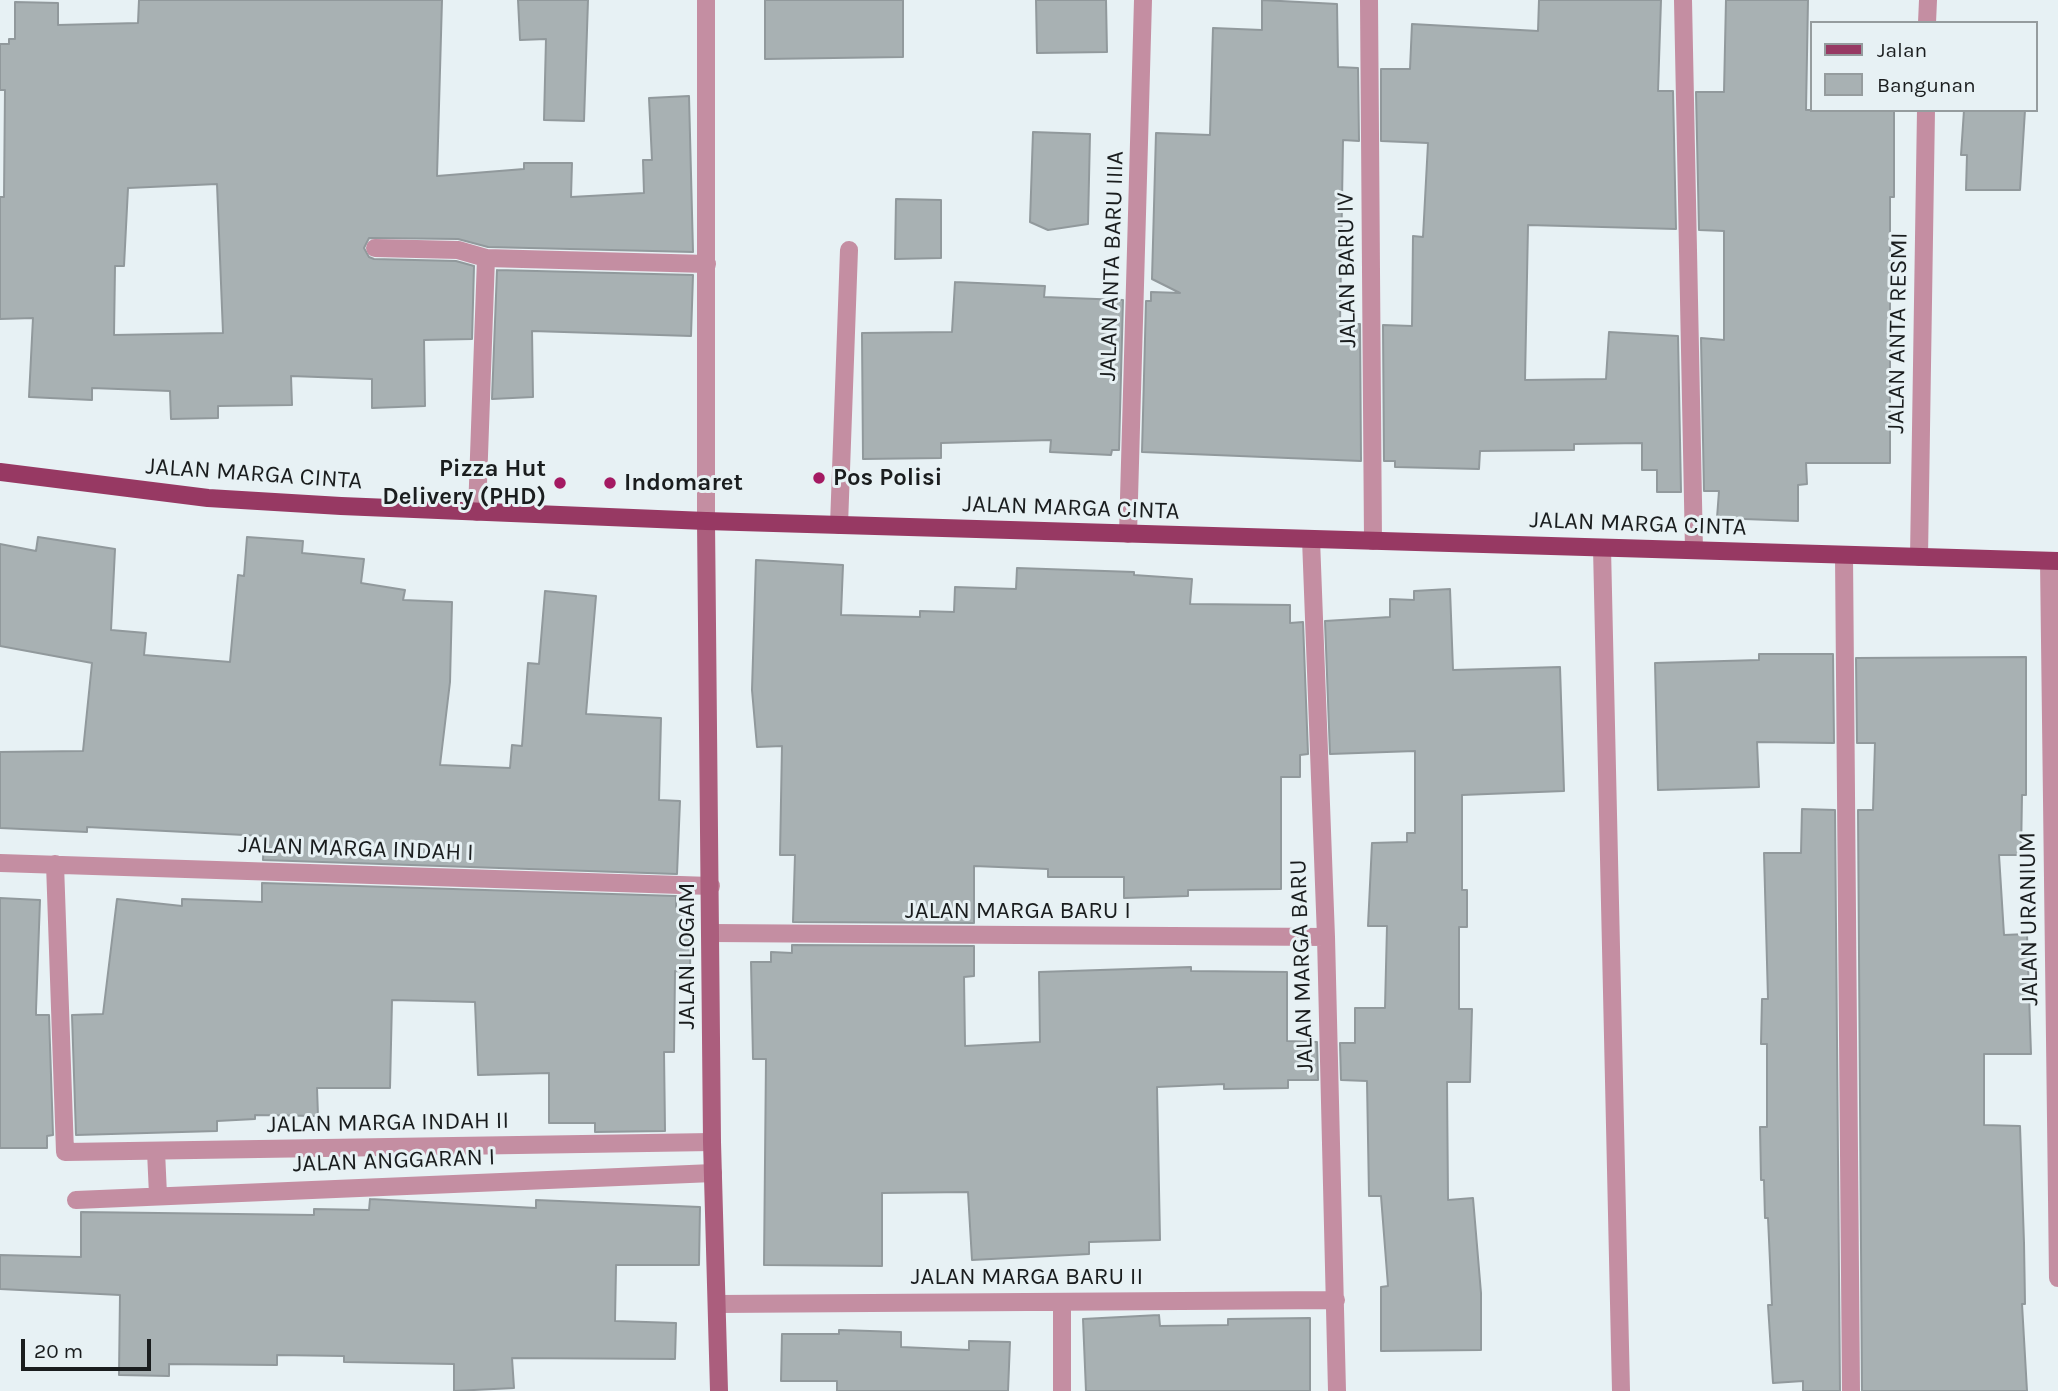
<!DOCTYPE html>
<html>
<head>
<meta charset="utf-8">
<style>
  body { margin:0 }
  #map { position:relative; width:2058px; height:1391px; overflow:hidden; background:#e7f1f4; font-family:Karla,sans-serif }
  canvas { display:block }
  .legend { position:absolute; left:1810px; top:21px; width:228px; height:91px; box-sizing:border-box; background:#e7f1f4; border:2px solid #959c9e; margin:0; padding:9px 12px; list-style:none; font-size:21px; color:#1a1d1e }
  .legend li { display:flex; align-items:center; gap:14px; height:35px }
  .legend b { width:35px; border:2px solid #959c9e }
  .scale { position:absolute; left:21px; top:1339px; width:130px; height:32px; box-sizing:border-box; border:4px solid #1a1d1e; border-top:0; padding-left:9px; font-size:21px; line-height:24px; white-space:nowrap; color:#1a1d1e; -webkit-text-stroke:5px #e7f1f4; paint-order:stroke }
</style>
</head>
<body>
<div id="map">
<canvas width="2058" height="1391"></canvas>
<ul class="legend">
<li><b style="height:9px;background:#973963"></b>Jalan</li>
<li><b style="height:19px;background:#a8b1b3"></b>Bangunan</li>
</ul>
<div class="scale">20 m</div>
</div>
<script>
const ctx = document.querySelector('canvas').getContext('2d');
ctx.lineJoin = 'round';
function paint(path, color) { ctx.fillStyle = color; ctx.fill(path, 'evenodd'); }
const poly = rows => new Path2D(rows.map(r => 'M' + r).join(''));
function stroke(path, color, width, dash) { ctx.strokeStyle = color; ctx.lineWidth = width; ctx.lineCap = dash ? 'butt' : 'round'; ctx.setLineDash(dash || []); ctx.stroke(path); }
function label(font, color, halo, rows, align = 'center') {
  ctx.font = font + ' Karla,sans-serif'; ctx.lineWidth = 6; ctx.setLineDash([]); ctx.textBaseline = 'middle'; ctx.strokeStyle = halo; ctx.fillStyle = color; for (const [text, x, y, turn = 0] of rows) {
    ctx.save(); ctx.translate(x, y); ctx.rotate((+turn || 0) * Math.PI / 180); ctx.textAlign = isNaN(turn) ? turn : align; if (halo) ctx.strokeText(text, 0, 0); ctx.fillText(text, 0, 0); ctx.restore();
  }
}
const building = poly([
  [139,0,442,0,437,176,524,169,524,163,572,163,571,197,644,193,643,160,652,160,649,98,689,96,693,252,488,247,458,239,369,238,364,248,369,257,374,259,456,261,474,266,472,339,424,340,425,406,372,408,372,379,291,376,292,405,218,406,218,418,171,419,170,391,92,388,92,400,29,397,33,318,0,319,0,197,4,197,5,90,0,90,0,44,9,44,9,39,15,39,15,2,58,3,58,25,138,23,139,0],
  [217,184,223,333,114,335,115,266,124,266,128,188,217,184],
  [518,0,588,0,584,121,544,120,546,39,520,40,518,0],
  [765,0,903,0,903,57,765,59,765,0],
  [1036,0,1106,0,1107,52,1037,53,1036,0],
  [1262,0,1337,4,1338,67,1358,68,1359,141,1343,140,1340,324,1360,324,1361,461,1142,452,1146,301,1151,301,1151,292,1180,293,1152,279,1156,133,1210,135,1213,28,1262,30,1262,0],
  [1539,0,1661,0,1658,91,1673,91,1676,229,1528,225,1525,380,1606,379,1609,332,1678,336,1681,492,1657,492,1657,470,1642,470,1642,443,1574,444,1574,450,1480,451,1479,469,1395,467,1395,461,1384,461,1383,325,1412,326,1413,236,1423,237,1428,143,1381,141,1381,69,1410,69,1412,24,1538,31,1539,0],
  [1726,0,1808,0,1806,110,1894,110,1894,197,1890,197,1890,463,1806,463,1807,484,1798,485,1798,521,1717,518,1719,491,1704,491,1701,338,1724,340,1724,231,1699,230,1696,92,1724,92,1726,0],
  [1964,110,2025,110,2020,190,1966,190,1967,155,1961,155,1964,110],
  [1033,132,1090,134,1088,224,1048,230,1030,222,1033,132],
  [896,199,941,200,941,258,895,259,896,199],
  [497,270,693,275,691,336,532,331,533,397,492,399,497,270],
  [955,282,1045,286,1044,297,1123,300,1119,450,1112,450,1111,455,1050,452,1051,440,941,443,941,458,863,459,862,333,952,332,955,282],
  [38,537,115,549,111,630,146,633,144,655,230,662,238,575,244,576,247,537,303,541,302,553,364,559,361,583,405,590,403,600,452,602,450,682,440,765,510,768,512,745,522,746,528,663,539,664,545,591,596,596,586,714,661,718,659,800,680,801,677,874,263,860,264,836,87,827,87,832,0,828,0,752,83,751,92,663,0,646,0,544,36,551,38,537],
  [756,560,843,565,841,615,920,617,920,611,954,612,955,587,1016,589,1017,568,1134,572,1134,575,1192,579,1190,604,1290,605,1290,623,1303,622,1308,754,1300,755,1300,777,1281,777,1281,889,1188,890,1188,896,1124,898,1124,877,1048,877,1048,869,974,866,974,923,793,922,795,855,780,855,782,746,757,747,752,690,756,560],
  [1450,589,1453,670,1560,667,1564,791,1462,795,1462,890,1467,890,1467,927,1459,927,1459,1009,1472,1009,1470,1082,1447,1082,1448,1200,1473,1198,1481,1293,1481,1350,1381,1351,1381,1287,1388,1286,1381,1196,1369,1196,1367,1081,1341,1080,1340,1043,1355,1043,1355,1008,1385,1008,1387,926,1368,926,1372,843,1407,842,1407,833,1415,833,1415,751,1330,754,1325,621,1390,617,1390,599,1414,600,1414,591,1450,589],
  [1759,654,1833,654,1834,743,1757,742,1759,787,1658,790,1655,663,1759,660,1759,654],
  [2026,657,2026,795,2022,795,2021,855,1999,855,2004,935,2027,934,2031,1054,1984,1054,1984,1125,2020,1126,2024,1243,2025,1304,2022,1304,2027,1391,1862,1391,1858,810,1873,810,1875,743,1857,743,1856,658,2026,657],
  [1802,809,1835,810,1840,1391,1803,1391,1803,1381,1773,1383,1768,1305,1772,1305,1768,1218,1765,1218,1764,1180,1761,1180,1760,1127,1767,1127,1767,1044,1761,1044,1762,999,1768,999,1764,853,1801,853,1802,809],
  [262,883,676,896,676,907,691,907,690,972,675,971,674,1052,664,1052,665,1131,595,1132,595,1123,549,1123,549,1073,478,1075,475,1002,392,1000,390,1088,317,1088,318,1116,255,1115,255,1119,217,1121,217,1131,76,1135,72,1015,103,1014,117,899,182,906,182,899,262,902,262,883],
  [0,898,40,900,36,1010,36,1015,49,1015,53,1135,47,1136,47,1148,0,1148,0,898],
  [792,945,974,946,974,976,964,977,965,1046,1040,1042,1039,972,1191,967,1191,971,1287,972,1287,1041,1317,1042,1318,1080,1288,1080,1288,1088,1224,1089,1224,1084,1157,1087,1160,1240,1089,1242,1089,1254,972,1260,968,1192,882,1193,882,1266,764,1265,766,1059,753,1059,751,962,771,962,771,952,792,953,792,945],
  [370,1199,536,1208,536,1200,700,1207,699,1265,616,1265,615,1321,676,1323,675,1359,512,1358,514,1388,454,1391,454,1364,344,1362,344,1356,277,1355,277,1365,169,1364,169,1376,119,1375,120,1295,0,1289,0,1255,81,1257,81,1212,314,1215,314,1209,369,1210,370,1199],
  [1159,1315,1160,1326,1228,1325,1228,1319,1310,1318,1310,1391,1086,1391,1083,1319,1159,1315],
  [839,1330,901,1332,901,1347,969,1350,969,1341,1010,1342,1008,1391,837,1391,837,1381,781,1381,782,1334,839,1334,839,1330]
]);
paint(building, '#a8b1b3');
stroke(building, '#91999c', 2);
stroke(poly([
  [839,525,849,250],
  [1602,548,1621,1391]
]), '#c48ea2', 18);
stroke(poly([
  [706,0,706,521],
  [1369,0,1373,541],
  [1683,0,1694,550],
  [1927,23,1928,0],
  [375,248,458,250,486,258,707,264],
  [477,512,486,258],
  [1128,534,1143,0],
  [1311,539,1326,937,1337,1391],
  [1844,555,1851,1391],
  [1919,557,1926,110],
  [2049,561,2058,1278],
  [0,863,711,886],
  [55,864,65,1152,712,1142],
  [711,933,1326,937],
  [156,1151,158,1195],
  [76,1200,713,1173],
  [1062,1302,1062,1391],
  [717,1304,1336,1300]
]), '#c48ea2', 18);
stroke(poly([
  [706,521,712,1142,719,1391]
]), '#ab5e7d', 18);
stroke(poly([
  [0,472,208,498,341,506,706,521,2058,561]
]), '#973963', 18);
for (const [x, y, r, color] of [
  [819,478,7,"#a41a62"],
  [560,483,7,"#a41a62"],
  [610,483,7,"#a41a62"]
]) { const dot = new Path2D(); dot.arc(x, y, r, 0, 2 * Math.PI); ctx.fillStyle = color; ctx.fill(dot); stroke(dot, '#e7f1f4', 2.5); }
label('24px', '#1a1d1e', '#e7f1f4', [
  ["JALAN ANTA BARU IIIA",1112,266,-88],
  ["JALAN BARU IV",1347,270,-91],
  ["JALAN ANTA RESMI",1898,333,-89],
  ["JALAN MARGA CINTA",254,474,4],
  ["JALAN MARGA CINTA",1071,508,2],
  ["JALAN MARGA CINTA",1638,524,2],
  ["JALAN MARGA INDAH I",356,849,2],
  ["JALAN MARGA BARU I",1018,911],
  ["JALAN URANIUM",2029,919,-91],
  ["JALAN LOGAM",687,956,-90],
  ["JALAN MARGA BARU",1302,966,-92],
  ["JALAN MARGA INDAH II",388,1123,-1],
  ["JALAN ANGGARAN I",394,1161,-2],
  ["JALAN MARGA BARU II",1027,1277]
]);
label('bold 24px', '#1a1d1e', '#e7f1f4', [
  ["Pizza Hut",546,469,"right"],
  ["Delivery (PHD)",546,497,"right"],
  ["Pos Polisi",833,478],
  ["Indomaret",624,483]
], 'left');
</script>
</body>
</html>
